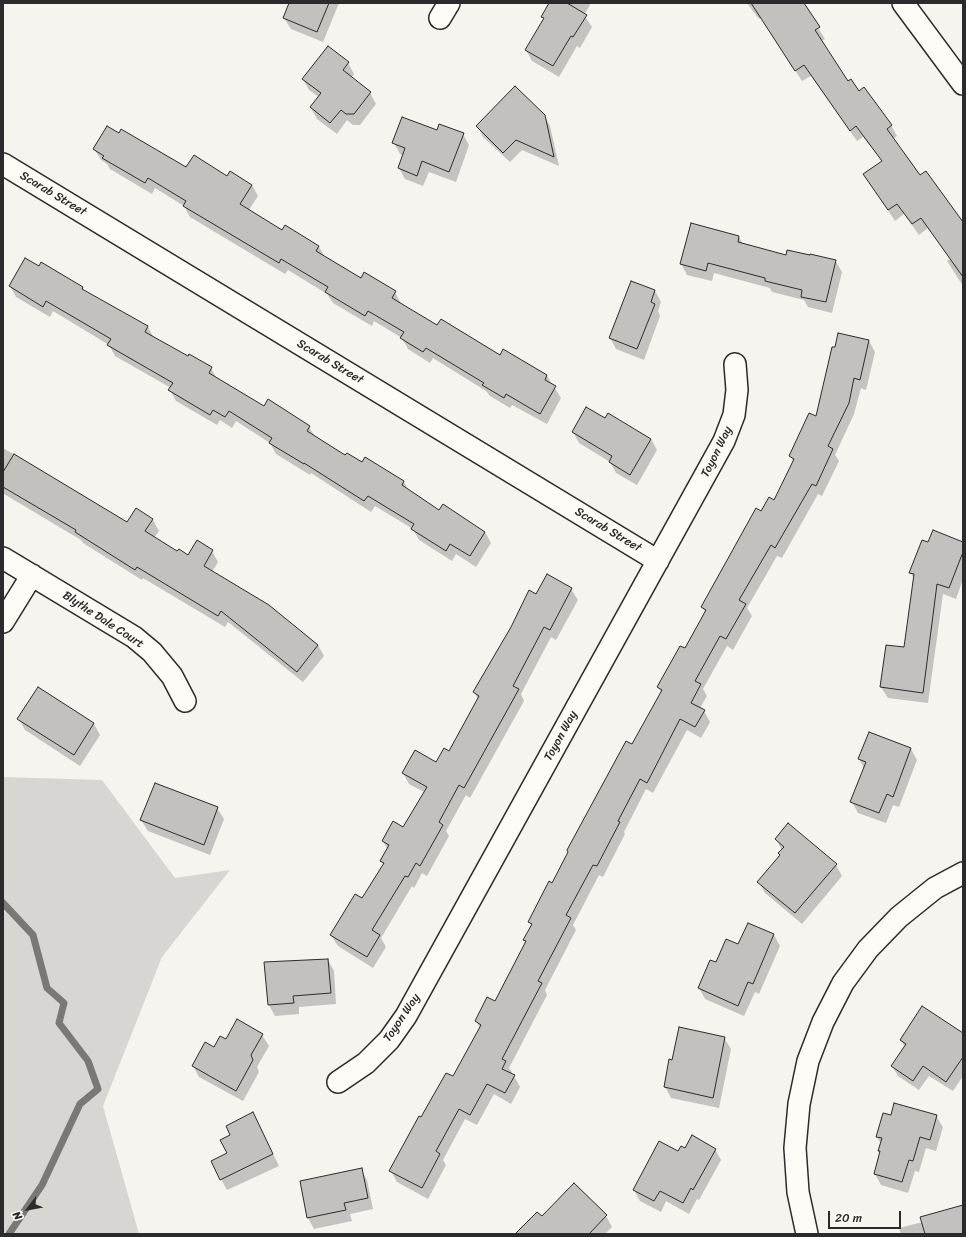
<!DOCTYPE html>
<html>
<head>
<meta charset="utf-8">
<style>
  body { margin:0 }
  #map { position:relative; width:966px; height:1237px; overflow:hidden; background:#f5f4ef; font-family:Sriracha,sans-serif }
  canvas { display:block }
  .frame { position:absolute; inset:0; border:4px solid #2b2b2b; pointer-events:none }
  .north { position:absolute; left:8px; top:1189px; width:40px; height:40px; -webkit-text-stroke:3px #fdfcf7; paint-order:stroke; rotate:238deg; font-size:11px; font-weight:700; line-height:16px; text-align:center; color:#2b2b2b }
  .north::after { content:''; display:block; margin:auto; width:14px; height:18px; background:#2b2b2b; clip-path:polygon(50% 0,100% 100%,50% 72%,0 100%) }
  .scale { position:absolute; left:828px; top:1211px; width:73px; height:18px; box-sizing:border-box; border:2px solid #2b2b2b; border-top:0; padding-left:5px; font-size:12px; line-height:14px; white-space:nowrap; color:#2b2b2b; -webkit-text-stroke:3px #fdfcf7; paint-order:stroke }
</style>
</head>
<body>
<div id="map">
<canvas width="966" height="1237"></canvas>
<div class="frame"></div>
<div class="north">N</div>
<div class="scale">20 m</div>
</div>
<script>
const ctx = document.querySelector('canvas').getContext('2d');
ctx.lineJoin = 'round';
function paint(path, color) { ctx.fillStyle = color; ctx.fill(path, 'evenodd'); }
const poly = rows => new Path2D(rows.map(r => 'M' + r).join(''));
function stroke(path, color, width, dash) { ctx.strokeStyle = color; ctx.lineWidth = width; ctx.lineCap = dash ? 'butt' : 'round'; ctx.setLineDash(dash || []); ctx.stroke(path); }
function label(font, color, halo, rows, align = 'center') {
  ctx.font = font + ' Sriracha,sans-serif'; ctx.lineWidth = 3.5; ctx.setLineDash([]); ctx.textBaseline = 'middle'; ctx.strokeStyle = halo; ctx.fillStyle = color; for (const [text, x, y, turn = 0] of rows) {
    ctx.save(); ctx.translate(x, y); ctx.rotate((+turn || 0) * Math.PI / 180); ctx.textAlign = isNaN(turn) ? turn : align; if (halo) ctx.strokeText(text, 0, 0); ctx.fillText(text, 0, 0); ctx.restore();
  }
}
paint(poly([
  [3,777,102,780,175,878,230,870,162,957,103,1106,139,1234,3,1234]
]), '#d7d6d2');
paint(poly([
  [291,3,339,3,323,42,291,29,284,18],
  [550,3,591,3,584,15,592,27,580,48,577,46,559,77,532,61,526,50,544,20,542,17],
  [747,3,803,4,825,39,821,41,848,82,891,125,897,136,893,139,963,232,963,286,947,261,950,259,928,228,919,235,904,214,895,221,864,174,883,162,863,137,857,141,811,76,802,81,761,18,759,19],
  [348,63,354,74,351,78,370,93,376,104,360,125,353,125,347,120,337,134,317,119,311,108,319,97,309,90,303,79],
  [544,115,550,126,559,166,522,150,510,162,483,137,478,126],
  [437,132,463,134,469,145,456,182,429,172,423,186,405,179,399,168,404,156,400,154,394,143],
  [94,149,228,177,252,185,258,196,249,210,283,231,285,226,319,247,325,257,361,279,395,292,401,304,437,326,500,356,503,351,547,376,561,398,547,424,512,405,510,408,490,396,486,391,433,358,430,363,408,349,402,338,374,321,372,326,333,303,327,294,288,270,285,274,190,217,184,206,155,188,152,194,110,169,107,164,101,160],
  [739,237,743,244,786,256,835,260,842,272,832,313,808,307,804,300,772,292,770,288,714,273,712,281,687,275,681,264],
  [10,286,83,288,85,292,148,327,154,338,189,357,211,368,217,379,264,407,309,427,316,438,346,457,362,463,365,458,404,482,409,491,440,511,485,532,491,543,476,567,456,554,452,561,419,540,413,529,375,506,371,512,311,473,310,475,276,454,270,443,236,421,232,428,220,420,217,425,176,401,170,390,171,388,115,356,109,345,53,311,50,317,16,297],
  [655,291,661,302,658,311,660,316,644,360,616,349,610,338],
  [839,334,869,341,875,352,866,390,861,388,854,414,835,455,839,461,822,496,818,494,782,558,777,556,747,608,752,616,733,650,727,646,703,689,707,696,700,708,704,711,710,722,701,738,687,730,653,793,646,789,624,832,625,834,603,877,599,875,573,925,576,930,545,990,547,995,509,1068,512,1072,511,1074,514,1076,520,1087,511,1104,494,1094,477,1125,465,1119,443,1160,446,1165,428,1199,397,1182,391,1171,422,1119,453,1078,480,1028,476,1021,495,1002,526,943,525,939,532,926,529,922,553,884,633,746,661,692,658,687,685,650,706,613,702,607,762,512,775,502,794,462,790,456,816,417],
  [606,419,651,439,657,450,637,485,616,473,610,462,579,443,573,432],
  [3,448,128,523,136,509,153,520,159,531,154,538,178,553,188,556,212,551,218,562,212,572,318,645,324,656,303,682,228,622,225,627,143,578,142,580,83,543,81,540,4,494],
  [963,543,963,579,956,599,943,594,928,703,888,698,881,687,905,648,914,579,911,573],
  [571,589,578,600,556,640,551,637,521,694,524,701,470,798,466,795,446,831,449,836,427,876,422,873,414,888,412,886,381,938,386,947,373,968,338,946,331,935,363,899,384,866,381,861,388,850,383,841,404,829,424,792,409,784,403,773,437,763,449,753,478,699,474,692,536,596],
  [19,719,94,724,100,735,80,766,25,730],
  [869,733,911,749,917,760,899,807,893,805,886,823,858,813,852,802,864,768,859,759],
  [217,808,224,819,210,855,148,831,141,820],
  [776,839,836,865,842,876,802,924,765,893,759,882,781,856,782,850],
  [748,924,774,935,780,946,759,994,755,992,744,1016,705,999,699,988,739,945],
  [328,960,334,971,336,1004,299,1007,299,1014,275,1016,269,1005],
  [963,1034,963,1076,953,1091,929,1076,919,1090,898,1076,892,1066,905,1047,901,1040],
  [262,1035,269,1046,257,1067,259,1072,243,1101,199,1077,193,1066,214,1048,226,1041],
  [724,1038,731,1049,719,1108,671,1098,665,1087,673,1061],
  [936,1116,943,1127,936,1151,926,1148,919,1172,915,1171,908,1193,881,1185,875,1174,881,1154,879,1151,881,1144,877,1137,891,1117],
  [259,1125,279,1166,227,1190,221,1179,228,1154],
  [685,1149,715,1149,721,1160,699,1200,697,1199,689,1214,666,1201,661,1212,640,1201,634,1190],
  [361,1170,367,1180,373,1209,350,1214,352,1221,314,1229,308,1218,301,1182],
  [963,1206,963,1234,901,1234,899,1228,923,1222],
  [606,1216,612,1227,605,1234,520,1234,542,1217]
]), '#0003');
stroke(poly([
  [3,903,33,935,47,988,64,1003,59,1023,88,1061,98,1089,80,1104,42,1185,9,1234]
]), '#797877', 7);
const building = poly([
  [289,3,329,3,317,32,283,18,289,3],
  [549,3,567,3,587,15,573,37,571,36,553,66,525,50,544,18,541,17,549,3],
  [751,3,804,3,820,27,815,30,848,81,851,79,859,91,864,87,892,125,887,129,920,175,926,171,963,222,963,277,921,218,912,224,897,204,888,210,863,174,882,161,856,126,850,131,804,65,795,71,751,3],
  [328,46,349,62,343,70,371,92,354,114,346,114,341,110,330,123,310,107,321,93,302,79,328,46],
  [515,86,545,115,554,157,516,140,503,153,476,126,515,86],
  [402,117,437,130,439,124,464,133,449,172,422,161,417,176,398,168,405,148,392,143,402,117],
  [107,126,119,133,121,129,186,167,194,155,227,176,230,171,252,185,240,204,282,230,285,225,319,246,316,251,361,278,364,272,396,291,392,298,437,325,441,319,500,355,503,349,547,375,545,380,556,386,540,414,506,394,504,398,482,385,484,383,426,348,423,352,400,338,404,332,368,311,365,316,325,292,328,287,281,259,279,263,183,206,186,201,148,178,145,183,102,158,104,156,93,149,107,126],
  [691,223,739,236,738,242,786,255,787,250,810,255,810,254,836,260,826,302,801,297,802,290,765,281,765,278,708,263,706,271,680,264,691,223],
  [25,258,39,266,41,262,83,287,82,289,148,326,145,332,188,356,189,354,212,367,209,373,264,406,268,399,310,426,307,431,345,455,347,453,362,462,365,457,404,481,402,485,439,510,443,504,485,532,470,556,450,544,446,551,411,529,414,524,368,496,364,501,304,463,304,464,269,443,272,438,229,411,225,417,213,410,210,415,168,390,173,383,107,345,111,339,46,301,43,307,9,286,25,258],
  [631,281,655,290,651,302,655,304,637,349,609,338,631,281],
  [838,333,869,340,860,380,854,378,849,403,828,446,833,449,816,486,812,484,775,548,771,545,739,600,746,604,726,639,720,636,695,681,701,684,691,703,705,710,695,727,680,719,647,783,640,779,618,821,620,822,597,866,593,865,566,915,571,918,538,981,542,983,502,1059,506,1061,502,1069,515,1075,505,1093,487,1084,470,1115,459,1109,436,1151,440,1154,422,1188,389,1171,419,1116,421,1117,446,1073,453,1076,481,1025,475,1021,487,997,495,1001,526,941,523,940,532,924,528,922,549,881,552,883,568,852,567,850,626,741,632,744,662,690,657,687,680,646,685,648,706,610,701,607,756,508,761,511,769,497,774,500,794,459,789,456,809,413,816,416,832,347,835,347,838,333],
  [586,407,605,418,608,413,651,439,630,475,609,462,612,456,572,432,586,407],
  [14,454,127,522,136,508,153,519,145,531,177,551,179,549,188,555,197,540,213,550,204,566,269,605,318,645,297,672,221,611,218,616,137,567,135,570,75,532,76,530,3,487,3,472,14,454],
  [933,530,963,542,963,552,949,588,937,584,923,693,880,687,886,645,904,647,914,574,909,573,922,540,928,542,933,530],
  [547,574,572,588,550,630,544,627,513,686,519,689,464,788,459,785,439,822,443,825,420,866,416,863,408,877,405,876,372,930,380,935,367,957,330,935,355,894,362,898,384,863,380,861,389,845,382,841,393,821,403,827,427,787,402,773,415,750,436,762,444,748,449,751,479,696,473,692,511,627,529,590,536,594,547,574],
  [38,687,94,723,74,755,17,719,38,687],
  [869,732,911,748,893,797,887,794,879,813,850,802,866,762,858,759,869,732],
  [155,783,218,807,204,845,140,820,155,783],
  [788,823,837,864,795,913,757,882,780,855,778,853,784,847,775,839,788,823],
  [748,923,774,934,753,984,748,982,738,1006,698,988,710,960,716,962,726,939,738,944,748,923],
  [328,959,331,993,293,996,294,1003,268,1005,264,962,328,959],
  [922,1006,963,1033,963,1057,946,1082,923,1066,913,1081,891,1066,906,1044,900,1040,922,1006],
  [237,1019,263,1034,251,1055,253,1060,236,1091,192,1066,205,1042,214,1047,220,1036,226,1039,237,1019],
  [679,1027,725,1037,713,1098,664,1087,669,1059,672,1060,679,1027],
  [894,1103,937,1115,930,1140,920,1137,913,1161,909,1160,902,1182,874,1174,880,1151,878,1151,882,1138,876,1137,883,1113,891,1115,894,1103],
  [253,1112,273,1154,220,1180,211,1161,227,1153,220,1140,230,1135,226,1126,253,1112],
  [692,1135,716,1149,693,1190,691,1188,683,1203,660,1191,654,1201,633,1190,659,1141,678,1151,681,1146,685,1148,692,1135],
  [362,1168,368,1198,344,1203,346,1210,307,1218,300,1181,362,1168],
  [574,1183,607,1215,589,1234,515,1234,537,1212,542,1216,574,1183],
  [963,1205,963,1234,925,1234,920,1217,963,1205]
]);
paint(building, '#c2c1be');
stroke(building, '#2b2b2b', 1);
const street = poly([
  [903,3,963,84],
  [440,18,449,3],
  [3,164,658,561],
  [3,558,134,637,152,652,172,676,185,701],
  [3,622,32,575],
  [338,1082,366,1063,389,1040,406,1016,724,441,734,415,737,390,735,364],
  [807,1234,798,1192,795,1148,799,1104,808,1061,823,1022,843,983,868,949,899,917,935,888,963,873]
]);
stroke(street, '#2b2b2b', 24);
stroke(street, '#fdfcf7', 21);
label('12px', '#2b2b2b', '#fdfcf7', [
  ["Scarab Street",53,194,31],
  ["Scarab Street",330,362,31],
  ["Toyon Way",717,452,-64],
  ["Scarab Street",608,530,31],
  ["Blythe Dale Court",103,620,33],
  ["Toyon Way",561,736,-61],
  ["Toyon Way",402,1018,-56]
]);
</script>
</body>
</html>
